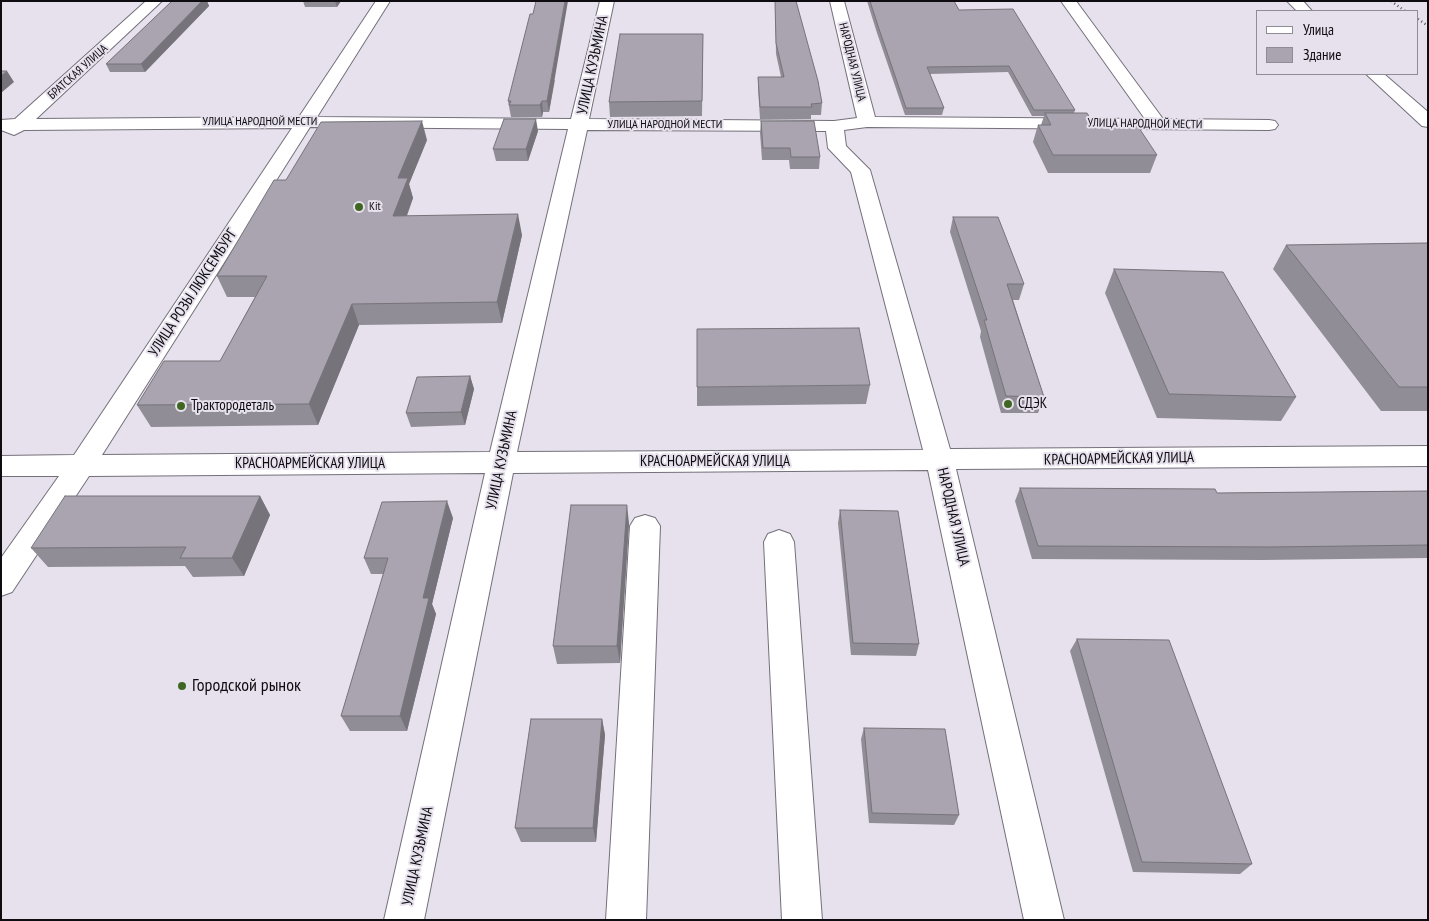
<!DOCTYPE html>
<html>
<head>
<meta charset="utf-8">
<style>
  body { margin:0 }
  #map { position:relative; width:1429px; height:921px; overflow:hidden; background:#e7e1ed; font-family:"PT Sans Narrow",sans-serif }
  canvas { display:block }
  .frame { position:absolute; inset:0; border:2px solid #0e0c10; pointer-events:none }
  .legend { position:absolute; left:1256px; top:10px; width:162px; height:65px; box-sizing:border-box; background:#e7e1ed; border:1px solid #908c95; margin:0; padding:6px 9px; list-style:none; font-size:15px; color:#0e0c10 }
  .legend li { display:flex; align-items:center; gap:10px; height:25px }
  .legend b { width:25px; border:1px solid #908c95 }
</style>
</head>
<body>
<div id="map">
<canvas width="1429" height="921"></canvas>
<div class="frame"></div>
<ul class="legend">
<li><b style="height:6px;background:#fff"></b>Улица</li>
<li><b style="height:14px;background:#a9a4af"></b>Здание</li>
</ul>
</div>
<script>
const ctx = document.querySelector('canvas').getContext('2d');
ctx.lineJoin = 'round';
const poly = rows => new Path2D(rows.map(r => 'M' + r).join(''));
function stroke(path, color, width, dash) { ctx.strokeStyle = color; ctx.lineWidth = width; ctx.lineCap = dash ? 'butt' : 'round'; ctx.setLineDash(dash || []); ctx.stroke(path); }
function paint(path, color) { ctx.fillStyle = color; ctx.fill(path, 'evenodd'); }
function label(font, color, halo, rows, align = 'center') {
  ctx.font = font + ' "PT Sans Narrow",sans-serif'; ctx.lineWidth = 4; ctx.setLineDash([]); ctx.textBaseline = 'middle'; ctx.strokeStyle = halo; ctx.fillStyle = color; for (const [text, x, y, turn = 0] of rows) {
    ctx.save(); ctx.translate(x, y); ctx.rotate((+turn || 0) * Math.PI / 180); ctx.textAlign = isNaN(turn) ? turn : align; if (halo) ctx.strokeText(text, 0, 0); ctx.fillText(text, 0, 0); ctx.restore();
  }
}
const minor = poly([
  [146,1,162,1,36,119,299,117,376,1,390,1,317,117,571,119,600,1,614,1,589,119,834,121,857,118,830,1,844,1,875,117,1145,119,1061,1,1076,1,1163,119,1269,120,1275,121,1278,125,1275,129,1269,130,867,127,844,130,846,146,870,170,950,449,1428,446,1428,466,956,469,1064,920,1024,920,928,470,513,473,424,920,384,920,485,473,89,476,12,592,1,596,1,558,59,476,1,476,1,456,74,455,292,128,24,130,14,135,1,130,1,120,15,119,146,1],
  [310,127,568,129,490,452,102,455,310,127],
  [587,130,826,131,828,148,851,172,923,450,517,452,587,130],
  [1287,1,1303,1,1312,11,1297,11,1287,1],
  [1366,74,1384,74,1428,112,1428,127,1422,126,1366,74],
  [645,515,655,518,660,526,646,920,606,920,630,526,635,518,645,515],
  [779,530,790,534,794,542,822,920,782,920,764,542,768,534,779,530]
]);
stroke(minor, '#74707a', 2);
paint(minor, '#fff');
stroke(poly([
  [1391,1,1405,11],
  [1418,19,1428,26]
]), '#5a575e', 2.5, [1, 3]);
paint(poly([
  [172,1,207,1,209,6,145,72,110,72,106,64],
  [303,1,341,1,337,7,305,7],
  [775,1,796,1,822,103,821,115,811,115,811,119,760,119,758,88,758,77,781,77,776,54],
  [867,1,954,1,959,10,1075,110,1074,113,1094,125,1157,155,1150,173,1048,173,1033,142,1038,125,1041,125,1044,116,1032,116,1008,72,930,74,944,108,942,115,905,115,877,33],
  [703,34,702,116,610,117,609,102],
  [555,80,549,112,543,112,542,117,511,117,508,101],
  [761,121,820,157,819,169,790,169,789,160,762,160,760,133],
  [538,131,528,161,496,161,493,149],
  [427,140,409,184,413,198,407,216,522,235,502,323,359,325,318,425,151,427,137,405,220,361,255,297,227,297,217,276,286,180],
  [953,217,1024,284,1019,300,1013,300,1044,397,1038,413,1001,413,980,337,981,331,950,232],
  [1428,243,1428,411,1381,411,1273,269,1286,245],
  [1114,269,1296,397,1281,421,1157,418,1105,293],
  [470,376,474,389,465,425,411,427,406,413],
  [870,385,866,404,697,406,697,387],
  [1020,488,1217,493,1428,491,1428,558,1261,560,1032,559,1015,501],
  [260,496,270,515,244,576,193,577,185,566,48,567,31,548],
  [840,510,919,644,916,656,851,655,838,523],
  [453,518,432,604,436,614,407,731,350,731,341,716,384,574,371,574,364,558],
  [629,523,620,663,557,664,553,646],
  [1077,639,1252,864,1240,874,1133,872,1070,651],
  [602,719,605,735,596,842,521,842,515,828],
  [864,728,959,815,954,825,869,823,861,739]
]), '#918d96');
paint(poly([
  [202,1,207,1,209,6,145,72,141,64],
  [335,1,341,1,337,7],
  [565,1,568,1,549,112,547,101],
  [7,71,14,82,1,93,1,76],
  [542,101,543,112,542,117,540,105],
  [536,119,538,131,528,161,526,149],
  [422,121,427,140,409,184,413,198,399,236,393,216,398,178],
  [518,214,522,235,502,323,497,302],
  [352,304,359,325,318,425,309,404],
  [470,376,474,389,465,425,461,412],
  [260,496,270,515,244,576,232,558],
  [447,501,453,518,432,604,436,614,407,731,400,716,423,598],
  [627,505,629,523,620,663,617,646],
  [602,719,605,735,596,842,593,828]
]), '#76737a');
const building = poly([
  [172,1,202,1,141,64,106,64,172,1],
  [536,1,565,1,547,101,542,101,540,105,509,105,511,101,508,101,530,14,533,14,536,1],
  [775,1,796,1,818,81,822,103,811,104,812,107,760,107,758,77,784,77,776,43,775,1],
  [870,1,954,1,959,10,1013,9,1075,110,1034,110,1009,66,927,67,944,108,906,108,878,26,870,1],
  [620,34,703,34,702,101,609,102,620,34],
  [1,71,7,71,1,76,1,71],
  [1045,113,1087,113,1094,125,1137,125,1157,155,1053,155,1038,125,1051,125,1045,113],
  [504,119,536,119,526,149,493,149,504,119],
  [422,121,398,178,408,178,393,216,518,214,497,302,352,304,309,404,137,405,164,361,220,361,267,276,217,276,274,180,286,180,321,122,422,121],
  [761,121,814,121,820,157,791,157,790,148,763,148,761,121],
  [953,217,998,217,1024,284,1007,284,1044,397,1006,396,984,320,987,320,953,217],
  [1428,243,1428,387,1399,387,1286,245,1428,243],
  [1114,269,1223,272,1296,397,1169,394,1114,269],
  [859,328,870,385,697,387,697,329,859,328],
  [470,376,461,412,406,413,417,377,470,376],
  [1020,488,1215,489,1217,493,1428,491,1428,545,1271,547,1038,546,1020,488],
  [65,496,260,496,232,558,180,558,186,547,31,548,65,496],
  [447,501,423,598,429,598,400,716,341,716,388,558,364,558,382,502,447,501],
  [571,505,627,505,617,646,553,646,571,505],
  [840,510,898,511,919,644,853,643,840,510],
  [1077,639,1169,640,1252,864,1142,862,1077,639],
  [531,719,602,719,593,828,515,828,531,719],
  [864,728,945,729,959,815,872,813,864,728]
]);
paint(building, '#a9a4af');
stroke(building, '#76737a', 1);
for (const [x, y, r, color] of [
  [359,207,5,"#3f6722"],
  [1008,404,5,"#3f6722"],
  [181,406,5,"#3f6722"],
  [182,686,5,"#3f6722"]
]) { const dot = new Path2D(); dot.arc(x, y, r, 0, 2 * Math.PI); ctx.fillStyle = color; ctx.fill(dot); stroke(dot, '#e7e1ed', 2); }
label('12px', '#0e0c10', '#e7e1ed', [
  ["НАРОДНАЯ УЛИЦА",852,62,76],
  ["БРАТСКАЯ УЛИЦА",78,72,-42],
  ["УЛИЦА НАРОДНОЙ МЕСТИ",260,122],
  ["УЛИЦА НАРОДНОЙ МЕСТИ",1145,124,1],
  ["УЛИЦА НАРОДНОЙ МЕСТИ",665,125]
]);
label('12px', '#0e0c10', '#e7e1ed', [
  ["Kit",369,207]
], 'left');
label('15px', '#0e0c10', '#e7e1ed', [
  ["УЛИЦА КУЗЬМИНА",593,65,-78],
  ["УЛИЦА РОЗЫ ЛЮКСЕМБУРГ",193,293,-57],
  ["КРАСНОАРМЕЙСКАЯ УЛИЦА",1119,459,-1],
  ["УЛИЦА КУЗЬМИНА",502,460,-78],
  ["КРАСНОАРМЕЙСКАЯ УЛИЦА",715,462],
  ["КРАСНОАРМЕЙСКАЯ УЛИЦА",310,464],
  ["НАРОДНАЯ УЛИЦА",953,517,77],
  ["УЛИЦА КУЗЬМИНА",418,856,-78]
]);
label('15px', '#0e0c10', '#e7e1ed', [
  ["СДЭК",1018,404],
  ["Трактородеталь",191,406]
], 'left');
label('18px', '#0e0c10', '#e7e1ed', [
  ["Городской рынок",192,686]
], 'left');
</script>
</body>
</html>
